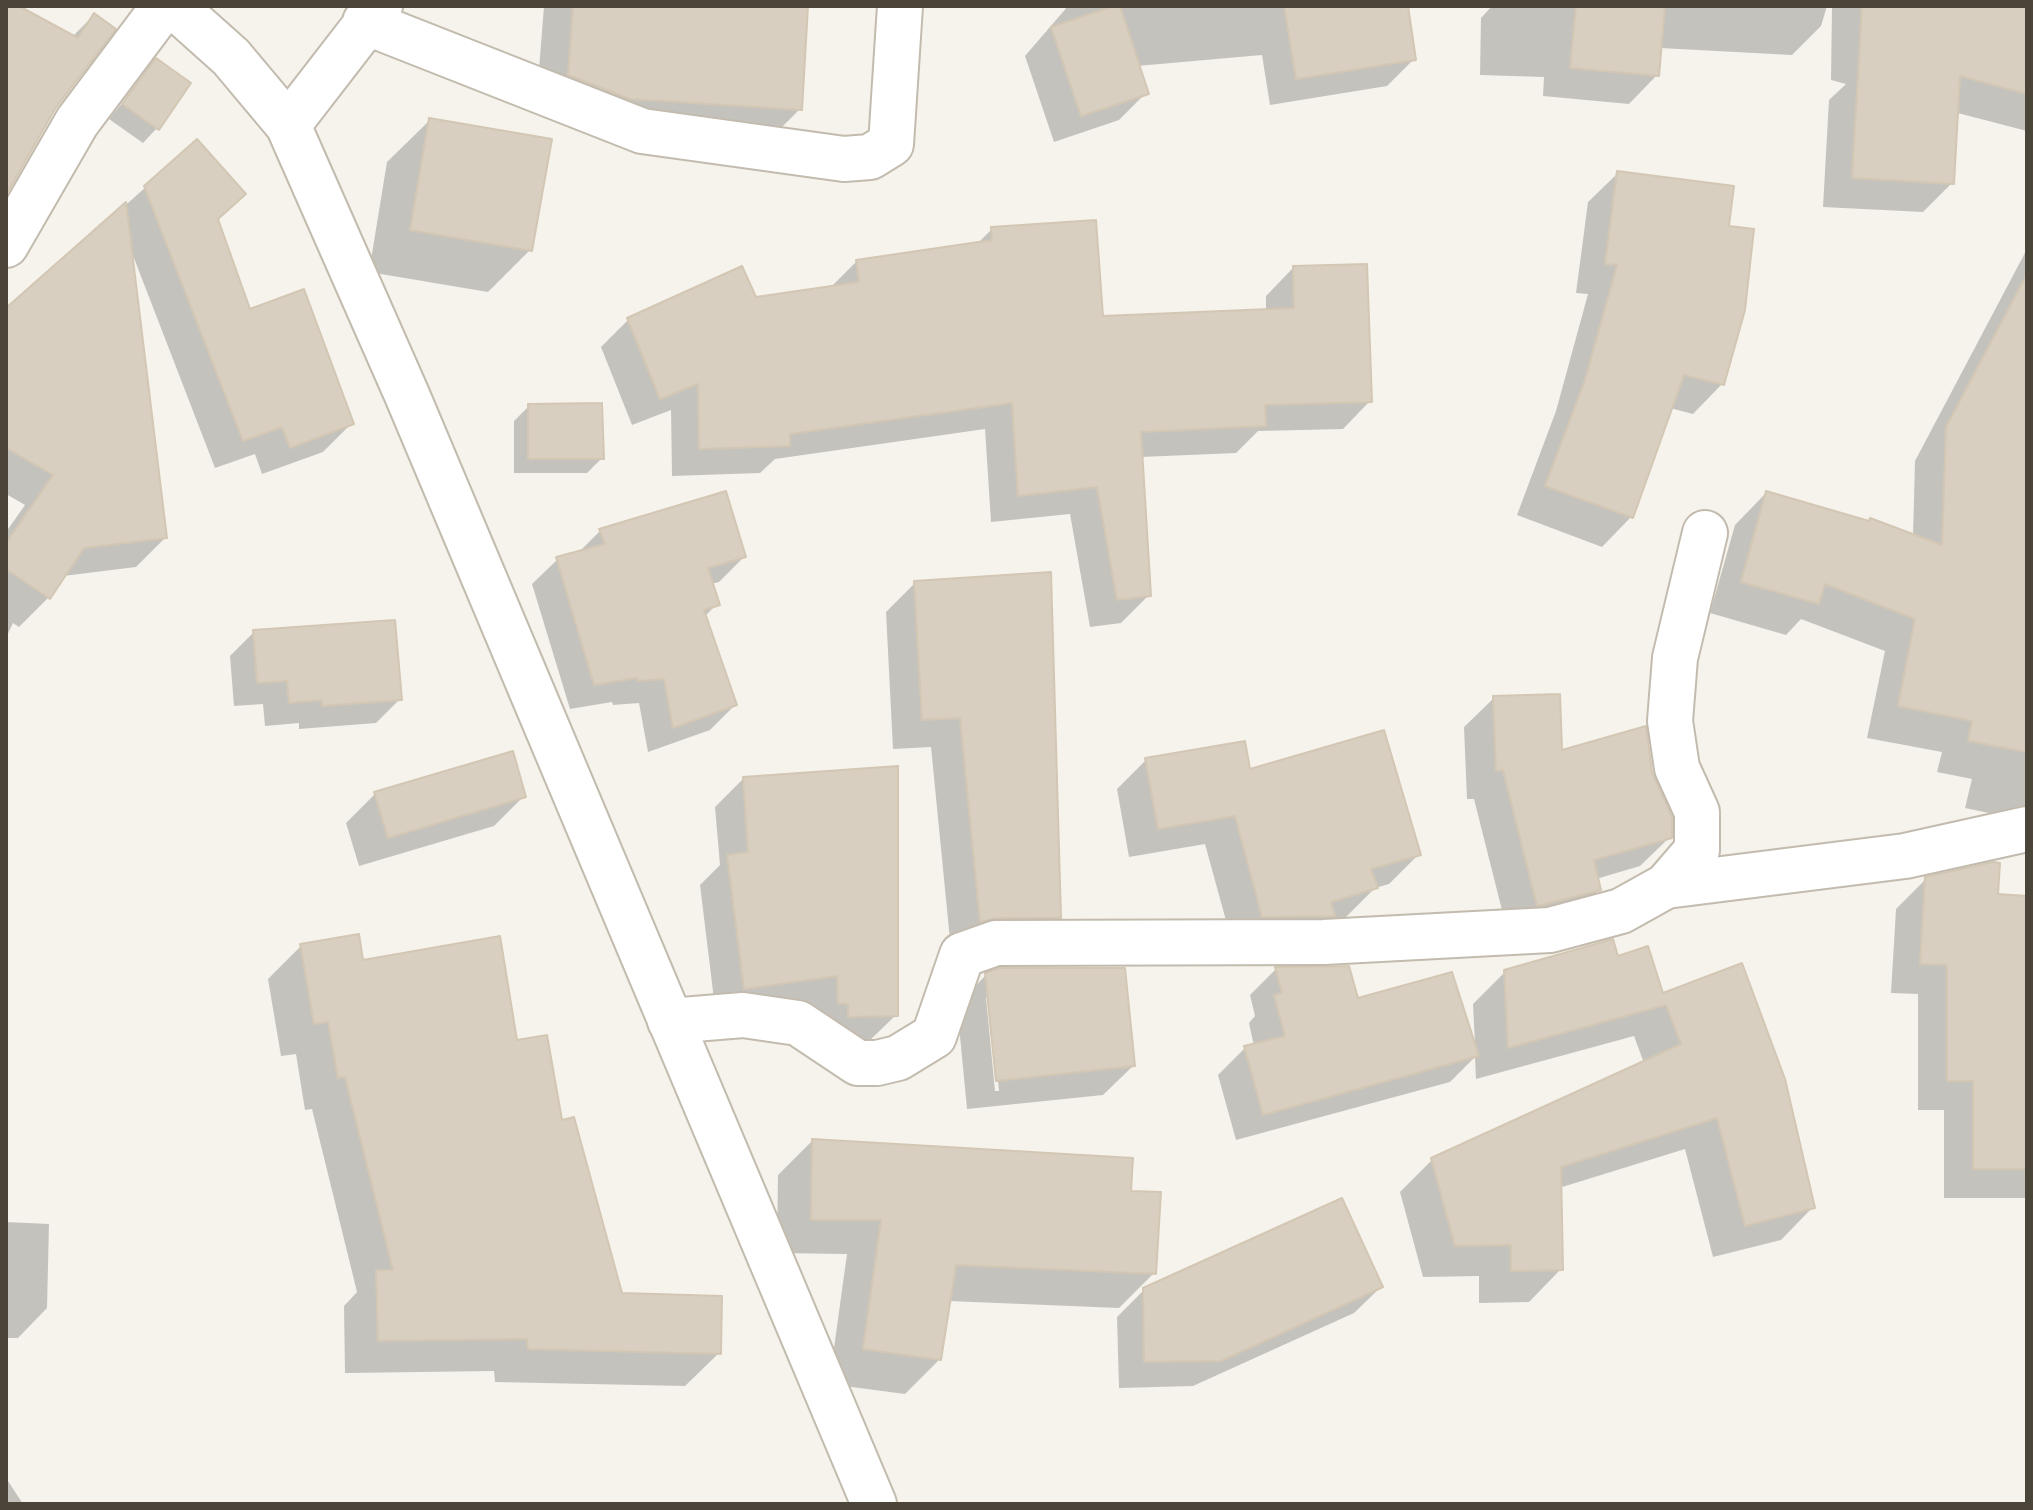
<!DOCTYPE html>
<html>
<head>
<meta charset="utf-8">
<style>
  body { margin:0 }
  #map { position:relative; width:2033px; height:1510px; overflow:hidden; background:#f6f3ec; font-family:Poppins,sans-serif }
  canvas { display:block }
  .frame { position:absolute; inset:0; border:8px solid #4b4439; pointer-events:none }
</style>
</head>
<body>
<div id="map">
<canvas width="2033" height="1510"></canvas>
<div class="frame"></div>
</div>
<script>
const ctx = document.querySelector('canvas').getContext('2d');
ctx.lineJoin = 'round';
function paint(path, color) { ctx.fillStyle = color; ctx.fill(path, 'evenodd'); }
const poly = rows => new Path2D(rows.map(r => 'M' + r).join(''));
function stroke(path, color, width, dash) { ctx.strokeStyle = color; ctx.lineWidth = width; ctx.lineCap = dash ? 'butt' : 'round'; ctx.setLineDash(dash || []); ctx.stroke(path); }
paint(poly([
  [6,6,15,6,72,37,94,15,54,108,6,191],
  [544,6,806,6,800,109,767,142,536,108],
  [1068,6,1406,6,1414,59,1387,86,1270,105,1262,55,1137,66,1146,93,1119,120,1054,142,1025,56],
  [1492,6,1827,6,1821,26,1792,55,1660,48,1657,75,1629,104,1543,96,1544,77,1480,75,1481,18],
  [1832,6,2027,6,2027,131,1927,105,1952,183,1923,212,1823,207,1829,100,1846,84,1831,80],
  [157,60,157,128,143,143,109,119],
  [430,120,530,250,488,292,369,272,387,162],
  [1618,173,1727,228,1722,384,1693,414,1670,408,1631,517,1602,547,1517,515,1556,411,1588,294,1576,293,1588,202],
  [146,187,216,221,249,311,351,424,323,452,262,474,255,454,215,468,132,253,165,538,136,567,63,576,49,597,19,627,13,623,6,638,6,532,25,505,6,494,6,311],
  [992,229,1101,318,1266,311,1266,296,1293,268,1370,401,1343,429,1258,431,1236,453,1141,457,1149,595,1121,623,1090,627,1070,514,991,522,985,429,775,459,760,473,672,476,671,410,632,425,601,347,628,320,830,288,857,261,976,245],
  [2027,249,2027,821,1965,808,1972,779,1937,772,1942,752,1867,738,1885,651,1801,619,1786,635,1710,613,1735,525,1766,493,1913,536,1915,461],
  [529,406,602,458,587,473,514,473,514,421],
  [600,531,744,557,719,582,711,584,717,604,704,617,735,705,710,730,648,752,639,703,613,705,612,702,570,709,532,584,558,559,578,553],
  [1049,574,1059,917,1029,946,951,950,931,747,893,749,886,612,915,583],
  [254,632,400,699,376,723,299,729,299,723,265,726,263,704,234,706,230,656],
  [1494,698,1670,837,1640,866,1596,879,1599,890,1570,919,1508,934,1474,799,1467,799,1464,727],
  [1146,760,1248,771,1418,855,1389,884,1375,888,1346,917,1233,946,1205,844,1129,857,1117,789],
  [743,779,896,1015,867,1043,810,1031,810,1003,716,1016,700,885,720,865,715,807],
  [375,794,524,796,494,826,359,866,346,823],
  [1926,879,1996,896,2027,898,2027,1198,1944,1198,1944,1110,1918,1110,1918,994,1891,993,1896,909],
  [301,946,361,962,515,1042,560,1122,621,1295,719,1353,685,1386,495,1382,494,1371,345,1373,344,1306,357,1292,312,1109,305,1110,296,1054,281,1056,268,979],
  [1616,958,1661,995,1813,1207,1781,1240,1713,1257,1685,1149,1559,1188,1561,1269,1529,1302,1479,1303,1479,1276,1423,1277,1400,1192,1432,1160,1644,1063,1634,1036,1476,1079,1475,1057,1450,1082,1236,1140,1218,1075,1245,1048,1254,1046,1249,1023,1255,1016,1250,995,1276,969,1475,1044,1473,1004,1505,972],
  [986,975,1133,1066,1103,1095,967,1109,957,1005],
  [986,997,990,997,999,1091,995,1091],
  [812,1141,1154,1273,1119,1308,949,1301,940,1359,905,1394,829,1384,847,1254,777,1253,778,1175],
  [6,1222,49,1224,47,1308,18,1338,6,1338],
  [1381,1287,1354,1313,1193,1386,1119,1388,1117,1317,1144,1290],
  [6,1478,23,1504,6,1504]
]), '#0003');
const building = poly([
  [6,6,19,6,78,38,94,13,116,29,55,109,6,195,6,6],
  [573,6,808,6,802,110,630,99,568,75,573,6],
  [1114,6,1120,6,1149,94,1081,116,1051,27,1114,6],
  [1284,6,1408,6,1416,60,1296,79,1284,6],
  [1576,6,1665,6,1659,76,1570,68,1576,6],
  [1862,6,2027,6,2027,94,1960,76,1954,184,1852,178,1862,6],
  [156,58,191,83,159,130,122,104,156,58],
  [429,118,552,139,532,251,410,230,429,118],
  [197,139,246,194,218,219,250,309,304,289,354,424,290,448,282,427,243,441,144,186,197,139],
  [1617,171,1734,186,1729,226,1754,229,1745,310,1724,385,1684,375,1633,518,1545,486,1585,380,1617,265,1605,264,1617,171],
  [126,202,167,538,84,548,50,599,6,569,6,543,53,475,6,448,6,308,126,202],
  [1096,220,1103,316,1294,308,1293,266,1367,264,1372,402,1265,405,1266,426,1141,432,1151,596,1117,600,1097,487,1018,496,1012,403,790,434,790,446,699,449,698,384,660,399,627,318,742,266,756,297,859,282,856,260,992,240,991,227,1096,220],
  [2027,274,2027,752,1968,741,1972,721,1898,706,1915,619,1825,584,1819,604,1741,582,1766,491,1869,521,1870,518,1942,545,1946,427,2027,274],
  [602,403,604,459,528,459,528,404,602,403],
  [726,491,746,557,708,568,720,605,704,610,737,705,673,728,664,679,638,681,637,678,594,685,556,557,605,544,599,529,726,491],
  [1051,572,1061,918,996,918,980,922,960,718,922,720,914,581,1051,572],
  [395,620,402,700,322,706,322,700,289,703,287,681,257,683,253,630,395,620],
  [1560,694,1562,750,1646,726,1652,772,1672,817,1672,838,1594,860,1601,890,1537,906,1503,770,1496,771,1493,696,1560,694],
  [1384,730,1421,855,1371,869,1378,888,1331,902,1335,916,1262,917,1235,816,1158,829,1145,758,1245,741,1250,769,1384,730],
  [513,751,526,797,388,838,374,792,513,751],
  [898,766,898,1016,848,1017,848,1004,838,1004,837,976,744,989,727,855,748,852,743,777,898,766],
  [1993,862,2000,863,1998,894,2027,896,2027,1169,1973,1169,1973,1081,1947,1081,1947,965,1920,964,1925,877,1993,862],
  [359,934,363,960,500,936,517,1040,547,1035,562,1120,574,1117,622,1293,722,1296,721,1354,528,1349,527,1339,378,1341,376,1270,393,1270,345,1077,338,1078,328,1022,314,1024,300,944,359,934],
  [1613,939,1618,956,1648,946,1663,993,1742,963,1785,1079,1815,1208,1745,1226,1717,1118,1561,1167,1563,1270,1511,1271,1511,1245,1455,1246,1431,1158,1681,1044,1666,1005,1508,1048,1504,970,1613,939],
  [1349,966,1358,998,1452,972,1479,1056,1263,1115,1244,1046,1285,1036,1274,995,1282,993,1275,967,1349,966],
  [1000,968,1125,968,1135,1066,996,1081,985,973,1000,968],
  [812,1139,1133,1158,1131,1191,1161,1192,1156,1274,956,1265,941,1360,863,1349,881,1220,811,1220,812,1139],
  [1342,1198,1383,1287,1221,1361,1144,1362,1143,1288,1342,1198]
]);
paint(building, '#d8cfc1');
stroke(building, '#d3c7b4', 2);
const minor = poly([
  [365,22,642,131,844,159,870,157,891,144,900,6],
  [288,125,380,6],
  [6,245,77,122,164,6],
  [1666,886,1905,856,2027,829],
  [670,1021,743,1015,798,1023,858,1063,877,1063,898,1058,934,1036,962,955,996,943,1324,942,1550,930,1621,911,1666,886,1697,850,1697,812,1677,768,1670,721,1675,658,1705,533]
]);
const tertiary = poly([
  [174,6,231,57,288,125,407,395,874,1504]
]);
stroke(minor, '#c2bbae', 48);
stroke(tertiary, '#c2bbae', 48);
stroke(minor, '#fff', 44);
stroke(tertiary, '#fff', 44);
</script>
</body>
</html>
